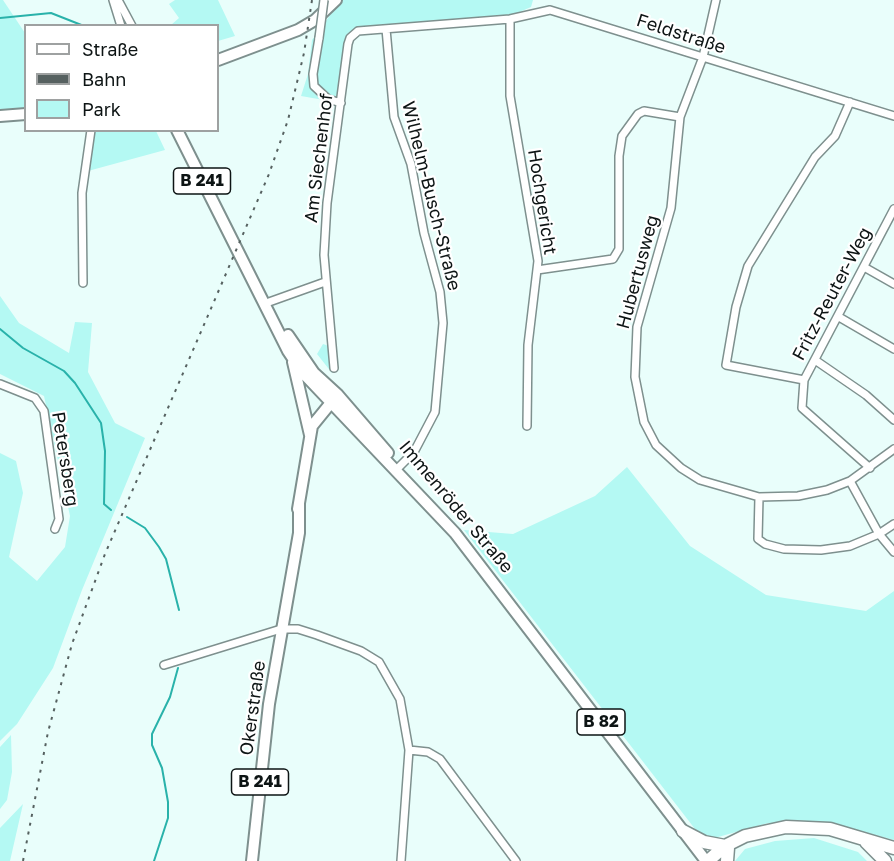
<!DOCTYPE html>
<html>
<head>
<meta charset="utf-8">
<style>
  body { margin:0 }
  #map { position:relative; width:894px; height:861px; overflow:hidden; background:#e9fefb; font-family:"Golos Text",sans-serif }
  canvas { display:block }
  .legend { position:absolute; left:24px; top:24px; width:195px; height:108px; box-sizing:border-box; background:#fff; border:2px solid #9ea1a1; margin:0; padding:8px 10px; list-style:none; font-size:18px; color:#0d1414 }
  .legend li { display:flex; align-items:center; gap:12px; height:30px }
  .legend b { width:30px; border:2px solid #9ea1a1 }
</style>
</head>
<body>
<div id="map">
<canvas width="894" height="861"></canvas>
<ul class="legend">
<li><b style="height:8px;background:#fff"></b>Straße</li>
<li><b style="height:8px;background:#566160"></b>Bahn</li>
<li><b style="height:16px;background:#b4f9f3"></b>Park</li>
</ul>
</div>
<script>
const ctx = document.querySelector('canvas').getContext('2d');
ctx.lineJoin = 'round';
function paint(path, color) { ctx.fillStyle = color; ctx.fill(path, 'evenodd'); }
const poly = rows => new Path2D(rows.map(r => 'M' + r).join(''));
function stroke(path, color, width, dash) { ctx.strokeStyle = color; ctx.lineWidth = width; ctx.lineCap = dash ? 'butt' : 'round'; ctx.setLineDash(dash || []); ctx.stroke(path); }
function label(font, color, halo, rows, align = 'center') {
  ctx.font = font + ' "Golos Text",sans-serif'; ctx.lineWidth = 4.5; ctx.setLineDash([]); ctx.textBaseline = 'middle'; ctx.strokeStyle = halo; ctx.fillStyle = color; for (const [text, x, y, turn = 0] of rows) {
    ctx.save(); ctx.translate(x, y); ctx.rotate((+turn || 0) * Math.PI / 180); ctx.textAlign = isNaN(turn) ? turn : align; if (halo) ctx.strokeText(text, 0, 0); ctx.fillText(text, 0, 0); ctx.restore();
  }
}
paint(poly([
  [0,0,3,0,25,33,26,108,0,110],
  [175,0,218,0,235,36,218,41,218,26,171,25,179,18,169,4],
  [341,0,533,0,531,7,501,20,358,31,350,38,341,103,301,96,308,74,312,40],
  [95,131,156,131,165,150,88,171],
  [0,296,19,323,69,353,75,322,92,323,88,372,115,423,145,438,82,590,53,668,17,724,0,741,0,453,16,461,23,493,9,557,37,581,65,547,70,516,44,396,0,374],
  [323,344,329,346,332,373,317,354],
  [627,467,690,546,766,595,866,611,894,591,894,840,826,822,768,823,711,839,695,829,464,530,513,534,595,496],
  [11,735,12,772,7,800,0,809,0,747],
  [23,804,10,861,0,861,0,828],
  [814,838,858,852,867,861,735,861,745,849,775,841]
]), '#b4f9f3');
stroke(poly([
  [0,18,51,13,84,26],
  [0,329,23,348,64,371,75,383,101,423,105,451,104,504,111,510],
  [127,517,145,528,159,547,166,559,179,610],
  [154,861,168,818,168,802,162,768,152,745,152,734,170,697,178,668]
]), '#29b2aa', 2);
const street = poly([
  [113,0,121,26],
  [118,0,132,26],
  [716,0,703,57,680,117,671,208,637,327,635,377,644,422,656,445,681,468,700,480,759,497,798,496,827,490,850,481,894,449],
  [510,19,510,96,538,261,528,345,527,426],
  [386,29,394,117,411,164,424,233,440,292,443,323,435,412,414,452,399,467],
  [319,38,313,74,314,86,328,99,341,103],
  [850,102,835,136,815,157,748,266,736,307,726,365,804,380,894,209],
  [864,267,894,284],
  [537,270,613,259,619,249,619,156,622,136,638,114,644,111,680,117],
  [83,283,82,193,91,130],
  [269,302,325,282],
  [839,317,894,349],
  [815,360,866,395,894,420],
  [334,368,324,255,327,203,348,44,350,38,358,31,510,19,550,10,894,116],
  [804,380,802,408,870,468],
  [0,384,35,398,44,411,59,519,55,529],
  [850,481,879,534,894,552],
  [759,497,758,539,765,544,784,549,821,550,850,546,879,534,894,524],
  [164,665,281,629,298,629,317,635,361,651,379,662,400,699,409,750,401,861],
  [409,750,428,752,440,759,516,861]
]);
const secondary = poly([
  [218,60,298,30,315,20,336,0]
]);
const primary = poly([
  [0,116,26,114],
  [177,130,288,351,302,372,455,533,706,861],
  [288,335,314,373,338,395,388,453],
  [293,362,310,435],
  [298,509,312,426,334,399],
  [252,861,269,704,299,533,299,504]
]);
const highway = poly([
  [683,831,704,842,725,846],
  [866,842,885,861],
  [708,861,725,846,745,836,786,827,830,829,894,848],
  [727,861,728,848]
]);
stroke(street, '#7e908e', 10);
stroke(secondary, '#7e908e', 14);
stroke(primary, '#7e908e', 14);
stroke(highway, '#7e908e', 15);
stroke(street, '#fff', 7);
stroke(secondary, '#fff', 10);
stroke(primary, '#fff', 10);
stroke(highway, '#fff', 12);
stroke(poly([
  [23,861,48,732,72,644,105,554,269,174,288,120,304,53,312,0]
]), '#566160', 2, [3, 6]);
const streetBridge = poly([
  [319,38,324,0]
]);
stroke(streetBridge, '#7e908e', 10, []);
stroke(streetBridge, '#fff', 7);
for (const [x, y, w] of [
  [202,181,57],
  [601,722,48],
  [260,782,57]
]) { const box = new Path2D(); box.roundRect(x - w / 2, y - 13, w, 26, 4.5); ctx.fillStyle = '#fff'; ctx.fill(box); stroke(box, '#0d1414', 1.5); }
label('bold 16px', '#0d1414', null, [
  ["B 241",202,181],
  ["B 82",601,722],
  ["B 241",260,782]
]);
label('18px', '#0d1414', '#fff', [
  ["Feldstraße",681,34,18],
  ["Am Siechenhof",319,158,-83],
  ["Wilhelm-Busch-Straße",431,196,76],
  ["Hochgericht",542,202,81],
  ["Hubertusweg",638,272,-75],
  ["Fritz-Reuter-Weg",832,294,-62],
  ["Petersberg",65,459,81],
  ["Immenröder Straße",456,507,50],
  ["Okerstraße",253,708,-82]
]);
</script>
</body>
</html>
